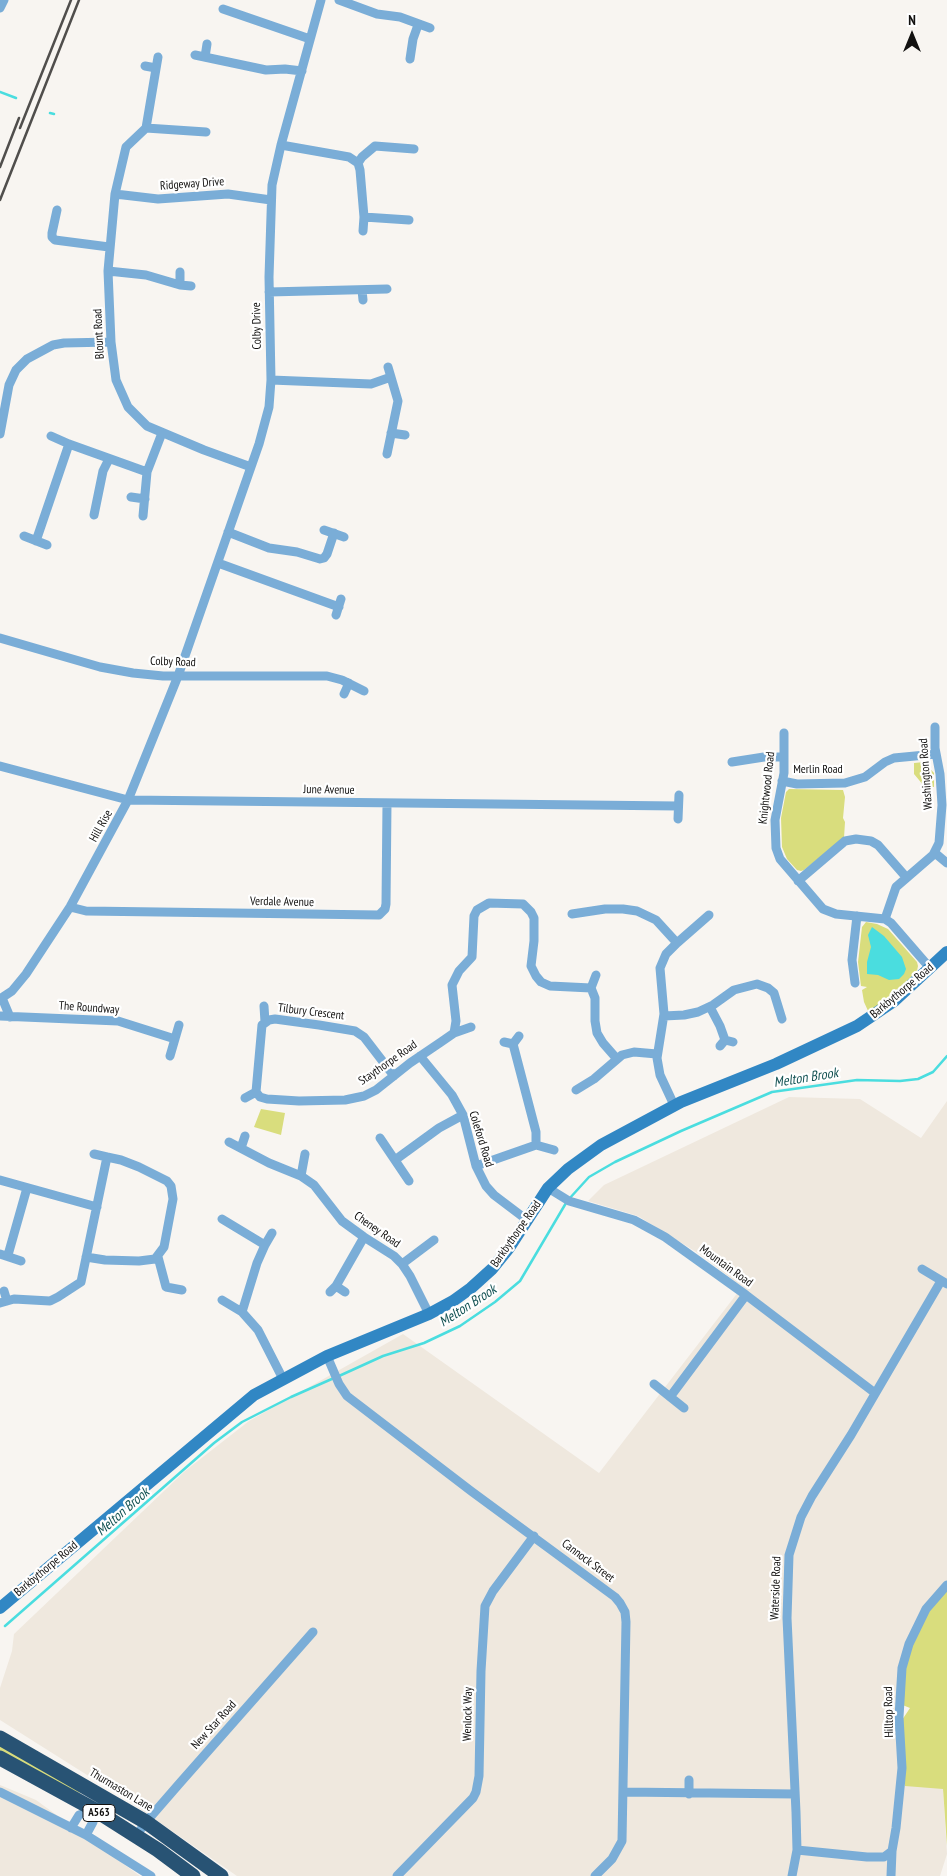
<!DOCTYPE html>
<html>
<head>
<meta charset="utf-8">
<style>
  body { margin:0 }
  #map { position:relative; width:947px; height:1876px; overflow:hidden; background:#f8f5f1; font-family:"PT Sans Narrow",sans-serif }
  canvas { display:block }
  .north { position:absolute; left:887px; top:10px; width:50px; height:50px; -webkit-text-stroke:4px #fff; paint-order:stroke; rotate:0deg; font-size:14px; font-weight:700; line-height:20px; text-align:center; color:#121110 }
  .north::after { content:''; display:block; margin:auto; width:18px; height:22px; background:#121110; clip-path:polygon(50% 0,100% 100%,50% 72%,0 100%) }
</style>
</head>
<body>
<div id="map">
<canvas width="947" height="1876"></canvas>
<div class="north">N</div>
</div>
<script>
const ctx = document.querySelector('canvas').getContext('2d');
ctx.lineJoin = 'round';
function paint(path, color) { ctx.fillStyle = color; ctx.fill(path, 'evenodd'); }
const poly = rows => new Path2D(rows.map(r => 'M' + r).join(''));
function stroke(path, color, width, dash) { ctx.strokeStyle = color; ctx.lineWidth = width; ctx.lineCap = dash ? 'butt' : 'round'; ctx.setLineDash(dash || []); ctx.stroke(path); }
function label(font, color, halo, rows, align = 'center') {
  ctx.font = font + ' "PT Sans Narrow",sans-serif'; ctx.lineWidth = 4.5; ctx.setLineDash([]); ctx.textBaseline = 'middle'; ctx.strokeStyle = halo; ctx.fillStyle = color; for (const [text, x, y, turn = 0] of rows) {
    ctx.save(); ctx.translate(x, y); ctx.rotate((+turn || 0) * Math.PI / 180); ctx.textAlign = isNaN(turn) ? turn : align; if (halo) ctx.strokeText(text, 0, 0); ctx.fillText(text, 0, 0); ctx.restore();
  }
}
paint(poly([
  [789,1097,860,1099,921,1138,947,1101,947,1590,904,1661,902,1748,943,1788,947,1854,940,1876,237,1876,133,1804,0,1720,0,1688,12,1651,14,1634,185,1471,249,1421,403,1334,599,1473,742,1287,701,1255,638,1216,588,1201,604,1185],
  [0,1785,36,1800,140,1876,0,1876]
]), '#efe8de');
paint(poly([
  [924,762,934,773,934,787,924,786,914,774,914,763],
  [789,789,843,790,845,797,843,818,845,822,844,838,804,870,801,871,797,870,787,859,782,847,781,818,786,792],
  [866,922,877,924,888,929,917,962,918,966,917,971,900,988,869,1013,864,1002,862,990,867,987,861,986,858,962,862,927],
  [261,1109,285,1113,281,1135,254,1127],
  [947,1589,947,1846,943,1789,905,1786,900,1723,910,1708,900,1704,904,1661,934,1599],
  [0,1741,77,1790,81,1794,0,1752]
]), '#d9dd7d');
paint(poly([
  [872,927,884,936,902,957,906,969,904,974,899,979,889,980,878,975,867,974,867,962,871,947,868,935]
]), '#4adddf');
stroke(poly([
  [0,92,16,98],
  [50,113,54,114],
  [569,1199,589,1177,615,1162,681,1131,772,1092,857,1080,900,1081,918,1079,933,1072,947,1056],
  [339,1376,383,1356,424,1343,460,1326,495,1302,520,1281,566,1203],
  [5,1626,214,1443,242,1422,291,1397,334,1378]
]), '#4adddf', 2.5);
stroke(poly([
  [339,0,377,14,400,17,430,28],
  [0,8,4,0],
  [223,9,310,39],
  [195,55,266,70,285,69,302,71],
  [158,57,146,128,126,147,115,194,108,271,111,342,116,380,128,407,147,426,204,450,251,467],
  [205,57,207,44],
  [410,59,413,39,418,25],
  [145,66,156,68],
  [146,128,206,132],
  [281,145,349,157,358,163,360,170,364,217,363,231],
  [358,163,362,157,375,146,414,149],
  [115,194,158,199,228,194,271,200],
  [57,210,52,233,52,237,55,240,109,247],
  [364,217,409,220],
  [108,271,146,275,180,285,191,286],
  [180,285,180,272],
  [362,290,363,300],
  [269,292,387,289],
  [271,380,371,384,391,377],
  [391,433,405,435],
  [0,434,9,385,16,370,27,359,53,345,64,343,111,342],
  [51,436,69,444,147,472],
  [387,454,398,401,388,367],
  [131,497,145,499],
  [94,515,103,471,109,459],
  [143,516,147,472,162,433],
  [324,530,344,537],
  [228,532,269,548,297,552,320,559,324,558,327,554,334,533],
  [24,536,47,545],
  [36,541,69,444],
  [218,563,339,607],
  [336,615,341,599],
  [0,638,100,667,133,673,163,676,327,676,342,680,364,691],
  [344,694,349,683],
  [784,733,784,773,775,820,776,848,780,859,823,909,836,914,885,919,891,923,930,968],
  [732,762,764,757,784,757],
  [0,766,128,800,678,806],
  [782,781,797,784,845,783,865,777,885,762,894,758,936,754],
  [678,819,679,795],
  [935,853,947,863],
  [798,881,845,841,856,839,871,841,878,845,906,877],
  [70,907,86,911,379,915,385,909,386,904,387,803],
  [572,914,605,909,623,909,637,911,656,920,677,943,666,954,660,968,664,1014,657,1058,660,1075,674,1105],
  [885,919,896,887,933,855,939,843,942,805,940,774,935,748,935,727],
  [677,943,709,915],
  [855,983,852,960,857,916],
  [591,988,596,975],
  [2,998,10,1017],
  [0,999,12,991,26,974,70,907,128,800,178,676,259,444,269,407,271,380,269,277,272,185,281,145,321,0],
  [264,1006,265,1022],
  [710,1007,720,1026,725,1040],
  [0,1016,118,1021,175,1039],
  [664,1016,684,1015,698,1012,713,1005,734,990,757,984,768,988,774,993,782,1019],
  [454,1033,456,1021,452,985,459,971,472,957,474,916,477,910,489,903,523,904,531,912,534,918,534,941,531,966,536,976,541,982,550,986,591,988,595,998,595,1021,597,1033,603,1043,617,1059],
  [504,1042,513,1044,519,1036],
  [513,1044,536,1132,536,1145],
  [720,1046,725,1040,733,1042],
  [170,1056,179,1025],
  [420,1056,452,1095,463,1115,476,1166,486,1186,494,1195,527,1220],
  [576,1090,594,1079,622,1055,634,1052,657,1054],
  [256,1092,260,1097,267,1099,299,1101,345,1100,364,1096,376,1090,410,1063,441,1042,454,1033,471,1027],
  [245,1098,256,1092,262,1025,269,1020,275,1019,319,1025,355,1031,364,1037,394,1076],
  [380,1138,409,1181],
  [229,1142,269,1163,301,1176,314,1185,342,1221,364,1237,394,1256,402,1264,410,1276,429,1314],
  [241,1148,245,1136],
  [94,1154,107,1157],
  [395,1160,439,1128,463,1115],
  [476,1166,536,1145,554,1150],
  [301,1176,305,1154],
  [0,1180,97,1207],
  [548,1188,569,1201,634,1220,665,1237,746,1295,875,1393],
  [222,1219,265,1245,257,1263,242,1312,258,1330,283,1379],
  [265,1245,272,1233],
  [0,1254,21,1261],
  [8,1255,27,1188],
  [158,1257,166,1287,182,1290],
  [402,1264,434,1240],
  [922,1269,947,1284],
  [336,1286,345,1292],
  [4,1291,7,1301],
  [330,1292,336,1286,364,1237],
  [222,1300,242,1312],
  [0,1303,14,1299,50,1301,58,1297,81,1282,107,1157,121,1160,139,1167,167,1181,171,1186,173,1199,164,1247,155,1259,139,1261,105,1260,86,1257],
  [327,1356,339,1384,347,1396,471,1491,615,1597,620,1603,625,1612,626,1622,622,1841,612,1859,595,1876],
  [654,1384,684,1408],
  [670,1397,746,1295],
  [689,1780,689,1794],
  [0,1792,86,1835,151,1876],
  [624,1792,795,1794],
  [71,1828,79,1815,95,1810],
  [86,1835,93,1822,95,1810,98,1807],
  [136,1836,146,1822,179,1784,313,1632],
  [797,1850,867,1857,884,1857,892,1851],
  [397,1876,473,1798,476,1792,479,1776,481,1671,485,1606,493,1591,534,1536],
  [792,1876,797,1850,796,1812,787,1618,789,1555,801,1517,812,1496,851,1435,941,1281],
  [891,1876,892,1851,896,1828,902,1768,899,1717,902,1668,909,1644,926,1609,947,1585]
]), '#7aadd7', 9);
stroke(poly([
  [0,1608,254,1395,327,1356,429,1314,453,1301,471,1288,492,1269,509,1248,548,1188,568,1169,601,1145,681,1102,776,1064,857,1026,894,1001,947,952]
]), '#3187c4', 12);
stroke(poly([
  [0,1738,146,1822,221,1876],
  [0,1758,95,1810,158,1850,193,1876]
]), '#285374', 15);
stroke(poly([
  [20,128,71,0],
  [0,167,19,118],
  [0,200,79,0]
]), '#504e4c', 2.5);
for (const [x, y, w] of [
  [99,1813,32]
]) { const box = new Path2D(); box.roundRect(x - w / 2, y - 8.5, w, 17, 4); ctx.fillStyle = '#fff'; ctx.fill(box); stroke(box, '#121110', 1); }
label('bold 11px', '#121110', null, [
  ["A563",99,1813]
]);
label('12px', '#121110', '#fff', [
  ["Ridgeway Drive",192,184,-4],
  ["Colby Drive",257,326,-91],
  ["Blount Road",99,334,-93],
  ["Colby Road",173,662,2],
  ["Merlin Road",818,770],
  ["Washington Road",926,774,-94],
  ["Knightwood Road",767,788,-84],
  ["June Avenue",329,790,1],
  ["Hill Rise",101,826,-61],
  ["Verdale Avenue",282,902,1],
  ["Barkbythorpe Road",902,991,-40],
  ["The Roundway",89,1008,4],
  ["Tilbury Crescent",311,1012,7],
  ["Staythorpe Road",388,1063,-35],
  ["Coleford Road",481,1139,73],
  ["Cheney Road",377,1230,35],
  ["Barkbythorpe Road",516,1234,-55],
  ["Mountain Road",726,1266,36],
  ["Cannock Street",588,1561,37],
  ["Barkbythorpe Road",46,1569,-40],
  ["Waterside Road",776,1588,-88],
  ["Hilltop Road",889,1712,-91],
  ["Wenlock Way",468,1714,-89],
  ["New Star Road",214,1725,-48],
  ["Thurmaston Lane",121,1790,31]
]);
label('italic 14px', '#135253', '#fff', [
  ["Melton Brook",806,1078,-9],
  ["Melton Brook",468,1306,-33],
  ["Melton Brook",123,1512,-41]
]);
</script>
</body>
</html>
